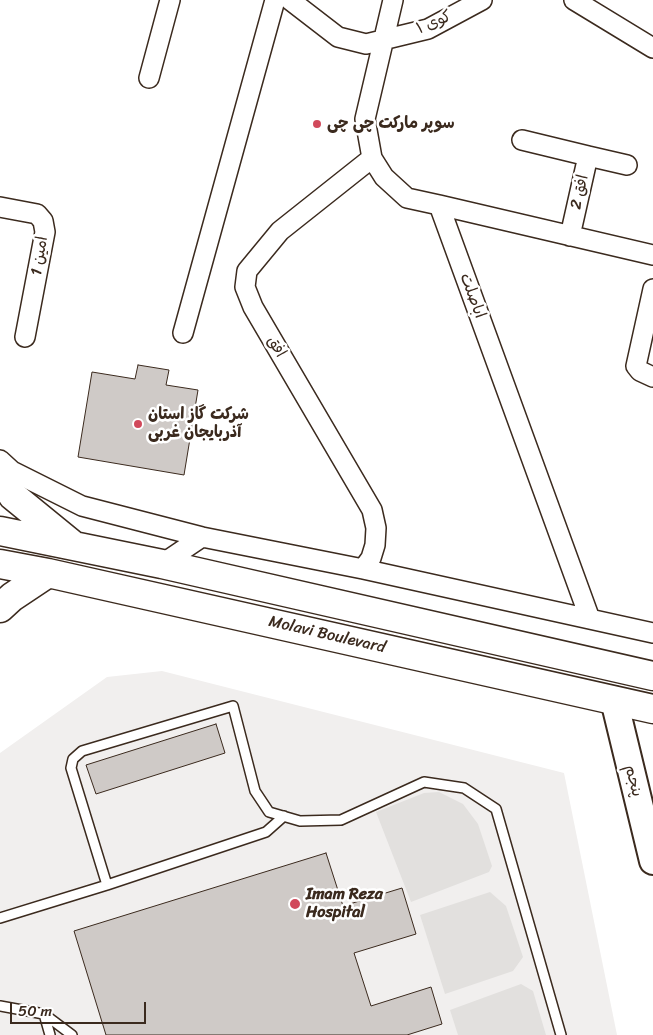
<!DOCTYPE html>
<html>
<head>
<meta charset="utf-8">
<style>
  body { margin:0 }
  #map { position:relative; width:653px; height:1035px; overflow:hidden; background:#fff; font-family:Sriracha,sans-serif }
  canvas { display:block }
  .scale { position:absolute; left:10px; top:1002px; width:136px; height:22px; box-sizing:border-box; border:2px solid #3b2a1e; border-top:0; padding-left:6px; font-size:15px; line-height:18px; white-space:nowrap; color:#3b2a1e; -webkit-text-stroke:4px #fff; paint-order:stroke }
</style>
</head>
<body>
<div id="map">
<canvas width="653" height="1035"></canvas>
<div class="scale">50 m</div>
</div>
<script>
const ctx = document.querySelector('canvas').getContext('2d');
ctx.lineJoin = 'round';
function paint(path, color) { ctx.fillStyle = color; ctx.fill(path, 'evenodd'); }
const poly = rows => new Path2D(rows.map(r => 'M' + r).join(''));
function stroke(path, color, width, dash) { ctx.strokeStyle = color; ctx.lineWidth = width; ctx.lineCap = dash ? 'butt' : 'round'; ctx.setLineDash(dash || []); ctx.stroke(path); }
function label(font, color, halo, rows, align = 'center') {
  ctx.font = font + ' Sriracha,"Playpen Sans Arabic",sans-serif'; ctx.lineWidth = 5; ctx.setLineDash([]); ctx.textBaseline = 'middle'; ctx.strokeStyle = halo; ctx.fillStyle = color; for (const [text, x, y, turn = 0] of rows) {
    ctx.save(); ctx.translate(x, y); ctx.rotate((+turn || 0) * Math.PI / 180); ctx.textAlign = isNaN(turn) ? turn : align; if (halo) ctx.strokeText(text, 0, 0); ctx.fillText(text, 0, 0); ctx.restore();
  }
}
paint(poly([
  [162,671,564,773,617,1035,0,1035,0,753,107,677]
]), '#f1efee');
paint(poly([
  [439,792,463,804,478,824,492,866,489,872,411,902,376,812,424,793],
  [490,892,506,906,523,957,513,971,445,994,420,915],
  [521,984,533,991,546,1035,458,1035,450,1010]
]), '#e2e0de');
const building = poly([
  [138,365,169,370,166,385,198,390,184,475,78,457,92,372,135,379,138,365],
  [216,724,225,753,96,794,86,765,216,724],
  [326,853,343,906,402,888,416,934,354,953,371,1006,431,987,442,1024,407,1035,106,1035,74,931,326,853]
]);
paint(building, '#cfcac7');
stroke(building, '#3b2a1e', 1);
const lane = poly([
  [107,885,71,768,73,759,82,751,233,706,255,791,269,812,300,821,341,820,424,782,464,788,496,809,561,1035],
  [0,918,107,885,266,832,284,816],
  [0,1006,44,1014,50,1035],
  [44,1014,72,1035]
]);
const street = poly([
  [290,0,338,37,366,44,428,29,482,0],
  [393,0,365,119,372,158,384,177,407,198,439,205,590,619],
  [574,0,653,48],
  [149,78,170,0],
  [522,140,588,156,570,236],
  [588,156,627,165],
  [439,205,653,255],
  [0,207,37,214,43,221,45,232,25,337],
  [653,289,636,366,640,371,653,377],
  [183,333,275,0],
  [0,460,12,471,82,506,202,537,363,569,653,633],
  [162,564,202,537],
  [363,569,371,558,375,545,376,528,372,510,253,307,245,287,247,271,280,231,372,158]
]);
const secondary = poly([
  [614,700,653,861]
]);
const primary = poly([
  [0,476,13,496,73,545],
  [0,531,162,564,653,676],
  [0,564,48,573,653,709],
  [0,608,12,597,48,573]
]);
stroke(lane, '#3b2a1e', 12);
stroke(street, '#3b2a1e', 22);
stroke(secondary, '#3b2a1e', 30);
stroke(primary, '#3b2a1e', 31);
stroke(lane, '#fff', 9);
stroke(street, '#fff', 19);
stroke(secondary, '#fff', 26);
stroke(primary, '#fff', 28);
for (const [x, y, r, color] of [
  [317,124,5,"#d1495b"],
  [138,424,5,"#d1495b"],
  [295,904,6,"#d1495b"]
]) { const dot = new Path2D(); dot.arc(x, y, r, 0, 2 * Math.PI); ctx.fillStyle = color; ctx.fill(dot); stroke(dot, '#fff', 2); }
label('16px', '#3b2a1e', '#fff', [
  ["کوی ۱",434,23,-23],
  ["افق 2",580,192,-77],
  ["امین 1",40,256,-81],
  ["اباصلت",472,296,70],
  ["افق",276,347,59],
  ["Molavi Boulevard",327,635,13],
  ["پنجم",633,781,76]
]);
label('bold 16px', '#3b2a1e', '#fff', [
  ["سوپر مارکت چی چی",327,124],
  ["شرکت گاز استان",148,415],
  ["آذربایجان غربی",148,433],
  ["Imam Reza",306,895],
  ["Hospital",306,913]
], 'left');
</script>
</body>
</html>
